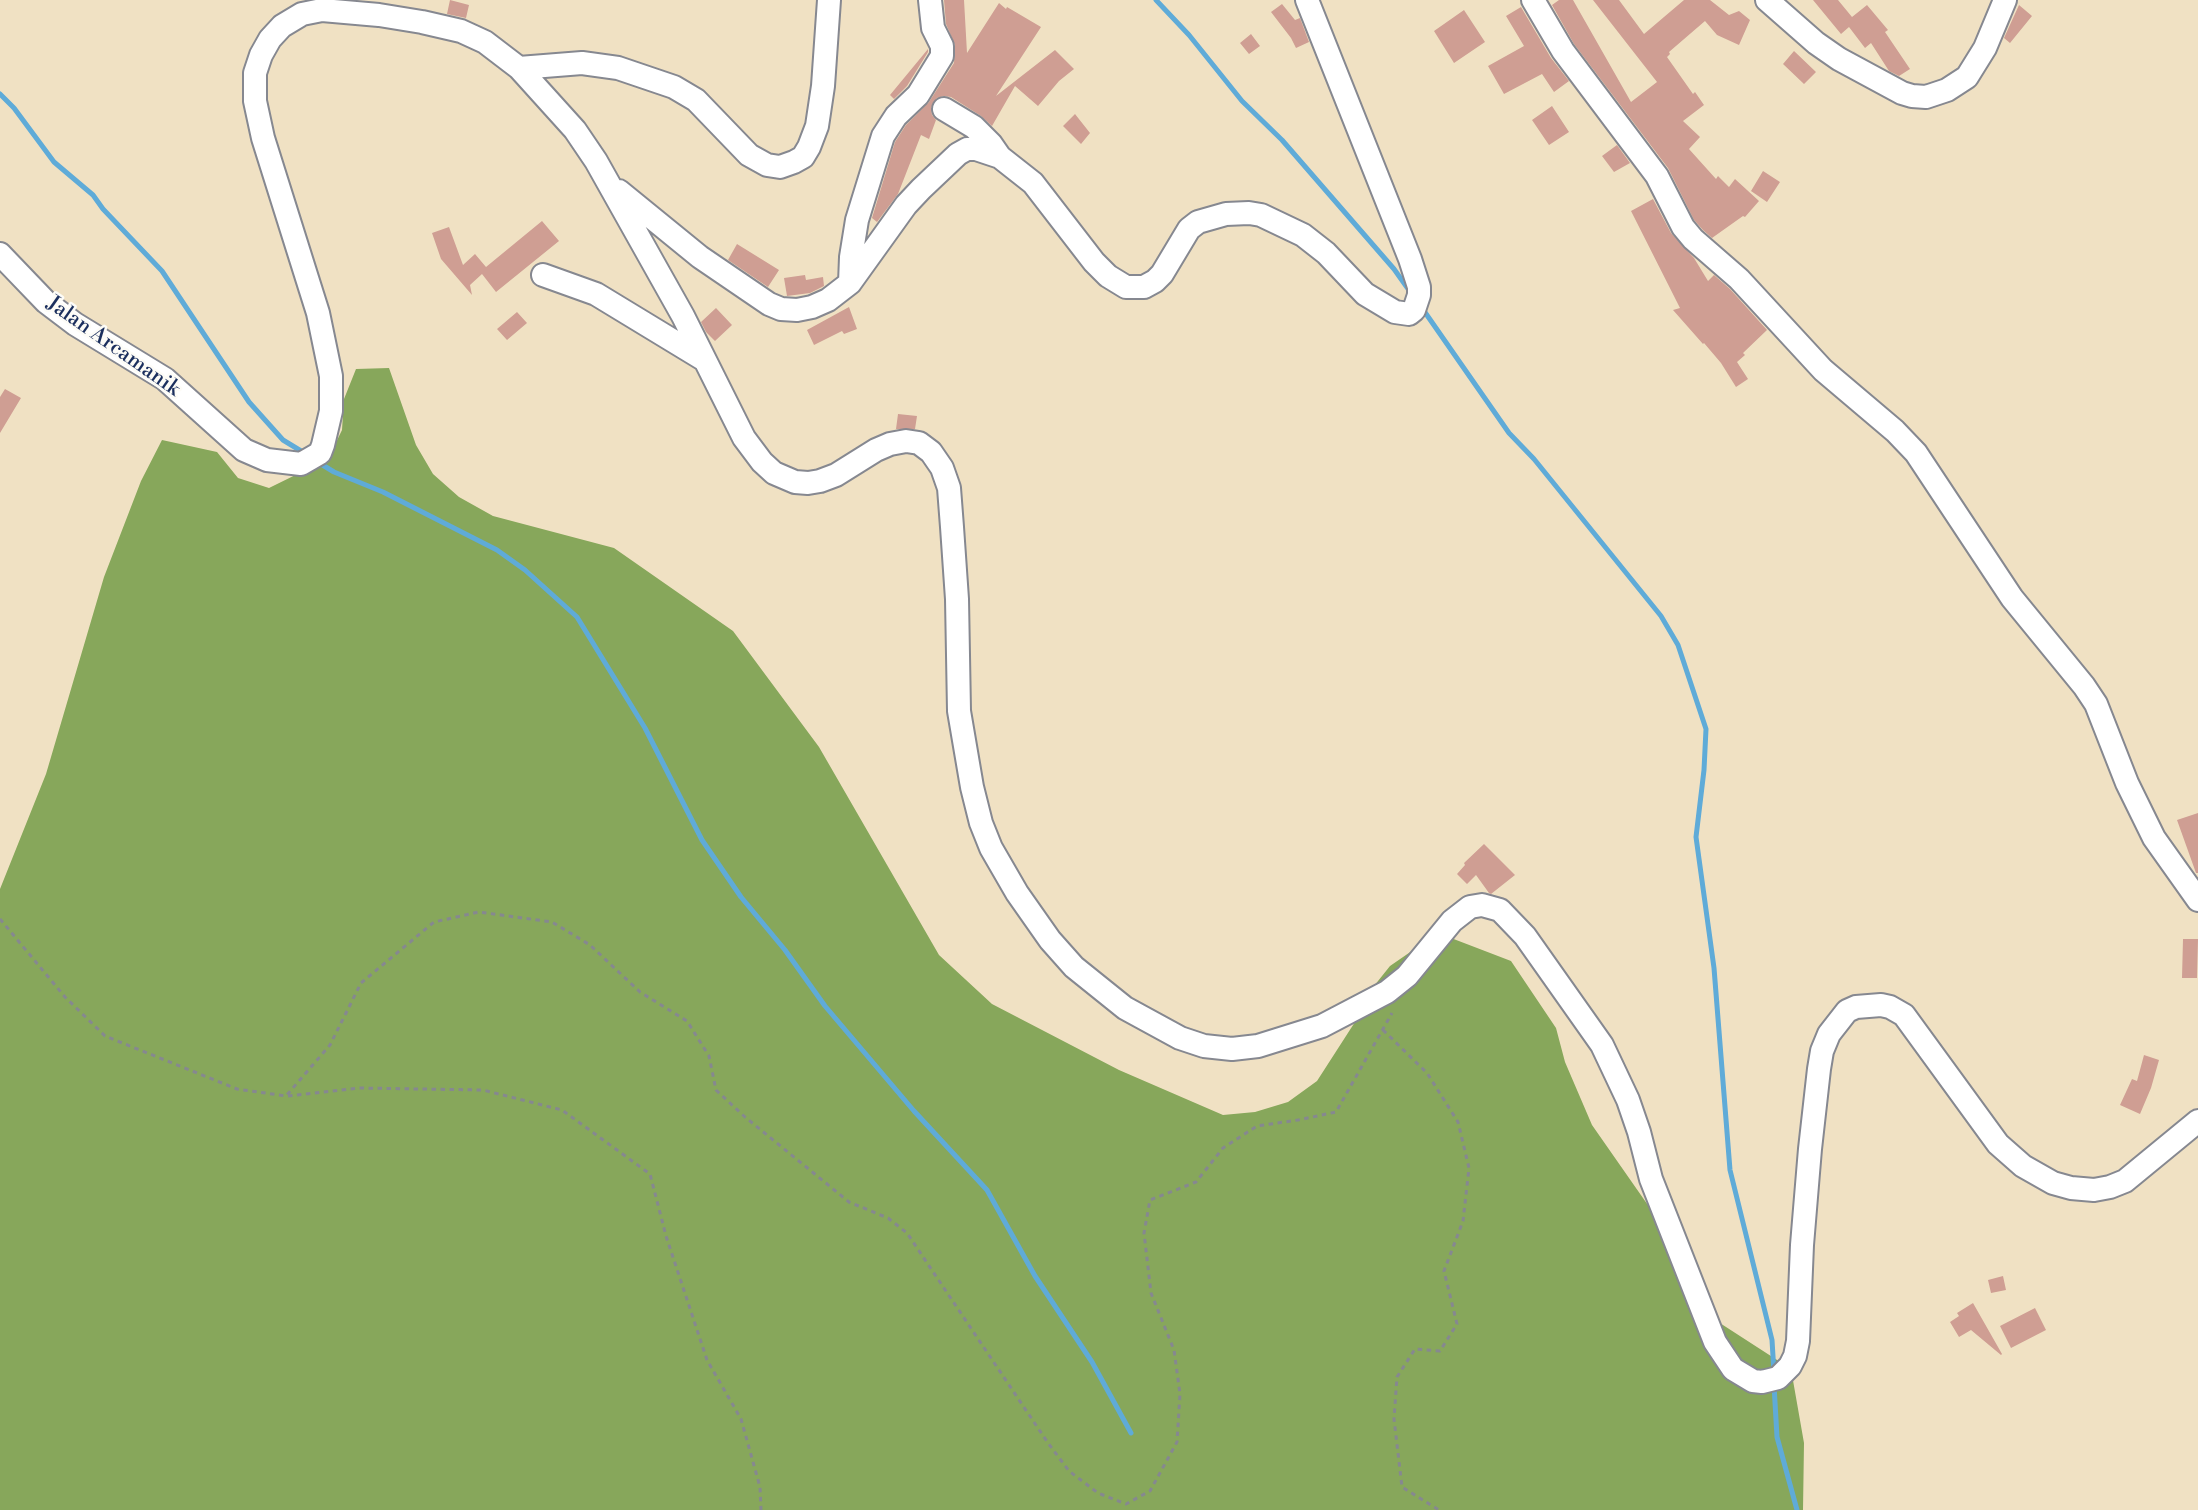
<!DOCTYPE html>
<html>
<head>
<meta charset="utf-8">
<style>
  body { margin:0 }
  canvas { display:block; background:#f0e1c3 }
</style>
</head>
<body>
<canvas width="2198" height="1510"></canvas>
<script>
const ctx = document.querySelector('canvas').getContext('2d');
ctx.lineJoin = 'round';
function paint(path, color) { ctx.fillStyle = color; ctx.fill(path, 'evenodd'); }
const poly = rows => new Path2D(rows.map(r => 'M' + r).join(''));
function stroke(path, color, width, dash) { ctx.strokeStyle = color; ctx.lineWidth = width; ctx.lineCap = dash ? 'butt' : 'round'; ctx.setLineDash(dash || []); ctx.stroke(path); }
function label(font, color, halo, rows, align = 'center') {
  ctx.font = font + ' "Libre Bodoni",serif'; ctx.lineWidth = 5; ctx.setLineDash([]); ctx.textBaseline = 'middle'; ctx.strokeStyle = halo; ctx.fillStyle = color; for (const [text, x, y, turn = 0] of rows) {
    ctx.save(); ctx.translate(x, y); ctx.rotate((+turn || 0) * Math.PI / 180); ctx.textAlign = isNaN(turn) ? turn : align; if (halo) ctx.strokeText(text, 0, 0); ctx.fillText(text, 0, 0); ctx.restore();
  }
}
paint(poly([
  [389,368,416,445,433,474,459,497,493,516,614,548,733,631,819,747,939,955,992,1004,1119,1070,1223,1115,1255,1112,1288,1102,1317,1081,1355,1022,1370,991,1390,966,1419,946,1451,938,1511,961,1556,1028,1565,1062,1592,1125,1666,1231,1709,1316,1791,1369,1804,1443,1803,1510,0,1510,0,889,46,774,104,577,141,481,162,440,217,452,238,478,269,488,328,459,342,430,344,399,356,369]
]), '#87a75b');
stroke(poly([
  [1156,0,1189,35,1242,101,1282,140,1394,269,1411,293],
  [0,94,14,108,54,162,93,195,103,209,162,271,249,402,283,440,306,454],
  [1422,308,1509,433,1534,459,1661,616,1678,645,1706,729,1704,770,1696,837,1714,968,1730,1170,1772,1340,1774,1373],
  [316,461,334,472,383,492,497,550,525,570,577,617,645,728,702,840,741,897,785,950,825,1006,914,1111,987,1190,1035,1276,1092,1362,1131,1433],
  [1774,1385,1777,1437,1797,1510]
]), '#5fabd8', 5);
paint(poly([
  [450,0,469,5,466,18,447,14],
  [944,0,964,0,967,53,999,3,1006,9,1007,7,1041,27,996,96,1055,50,1074,69,1059,81,1038,106,1015,86,992,126,981,116,951,97,944,96,937,98,931,108,932,115,936,120,929,139,921,135,898,194,877,222,872,218,895,142,906,125,929,102,954,63,955,45,946,24],
  [1559,0,1573,0,1631,102,1657,82,1593,0,1619,0,1644,34,1684,0,1710,0,1729,15,1739,11,1750,20,1739,45,1717,35,1705,21,1669,52,1670,54,1667,57,1693,94,1695,92,1704,105,1683,121,1700,137,1689,149,1716,179,1718,176,1729,187,1735,179,1759,201,1745,217,1743,216,1712,238,1703,230,1694,220,1668,168,1574,44,1552,5],
  [1813,0,1838,0,1852,17,1867,5,1888,30,1885,32,1910,69,1899,76,1889,71,1871,43,1865,48,1849,27,1841,34],
  [1282,4,1295,20,1300,18,1309,42,1296,48,1291,38,1271,12],
  [2019,5,2032,16,2010,43,2004,38],
  [1521,7,1551,58,1569,81,1554,92,1542,74,1504,94,1488,66,1524,46,1506,16],
  [1464,10,1485,42,1454,63,1434,31],
  [1251,34,1260,46,1249,54,1240,43],
  [928,49,928,52,907,86,894,99,890,95],
  [1794,51,1816,72,1804,84,1783,64],
  [1552,106,1569,132,1549,145,1532,120],
  [1075,114,1090,133,1081,144,1063,126],
  [1617,145,1630,163,1614,172,1602,156],
  [1763,171,1780,182,1767,202,1751,191],
  [1653,199,1671,233,1694,258,1708,281,1714,275,1730,289,1767,330,1743,353,1745,355,1737,362,1748,379,1736,387,1721,363,1704,343,1703,344,1673,310,1680,308,1631,211],
  [542,221,559,241,496,292,482,274,470,285,472,295,441,259,432,233,449,227,463,265,475,254,486,267],
  [737,244,779,270,768,287,728,260],
  [805,275,806,280,823,277,824,286,810,293,787,296,784,278],
  [849,307,857,329,844,334,842,331,814,345,807,330],
  [716,308,732,325,715,341,706,332,701,322],
  [517,312,527,323,507,340,497,329],
  [5,389,21,398,0,433,0,397],
  [898,414,917,416,915,429,896,429],
  [2198,813,2198,873,2196,873,2177,820],
  [1484,844,1515,875,1491,894,1489,893,1476,875,1467,884,1457,874,1465,865,1464,863],
  [2183,939,2198,939,2197,978,2182,978],
  [2144,1055,2159,1060,2151,1088,2140,1114,2120,1105,2132,1079,2137,1081],
  [2003,1276,2006,1290,1991,1293,1988,1280],
  [1973,1303,2002,1354,2001,1355,1971,1330,1959,1337,1950,1322,1959,1316,1957,1313],
  [2035,1308,2046,1330,2011,1348,2000,1326]
]), '#cf9e93');
const minor = poly([
  [1533,0,1563,51,1657,176,1683,227,1693,239,1739,279,1823,370,1895,431,1916,453,2012,598,2084,686,2096,704,2127,783,2154,838,2198,900],
  [1767,0,1816,43,1839,59,1902,93,1912,96,1926,97,1947,90,1967,77,1985,48,2005,0],
  [519,68,582,63,618,68,674,87,696,100,749,155,767,165,780,167,794,162,803,157,809,147,817,126,823,86,829,0],
  [944,109,974,127,991,144,1000,157],
  [619,191,700,257,769,304,781,309,797,310,812,307,828,300,850,283,906,205,921,189,958,154,967,149,976,149,1000,157,1033,183,1094,262,1108,276,1126,287,1144,287,1155,281,1162,274,1189,229,1198,222,1226,214,1249,213,1261,215,1303,235,1326,253,1365,294,1395,312,1409,314,1414,310,1419,295,1419,287,1410,259,1307,0],
  [0,254,46,302,75,324,165,379,244,450,267,460,301,464,320,453,323,445,331,411,331,376,318,313,263,138,255,101,255,73,261,55,270,39,282,26,302,14,322,10,379,15,422,22,461,31,485,42,519,68,575,130,596,161,683,316,744,438,762,462,774,473,795,482,808,483,820,481,836,475,876,450,890,444,906,441,919,443,931,452,942,468,949,488,952,527,957,599,959,711,972,787,981,823,991,848,1017,893,1050,940,1074,967,1125,1008,1180,1038,1204,1046,1232,1049,1258,1046,1322,1026,1387,992,1407,976,1452,921,1470,907,1482,905,1500,910,1525,936,1602,1045,1628,1100,1639,1132,1651,1179,1715,1342,1733,1369,1753,1381,1762,1382,1778,1378,1790,1366,1795,1356,1798,1341,1802,1245,1810,1149,1819,1069,1822,1051,1829,1034,1847,1011,1856,1007,1881,1005,1890,1007,1904,1015,1998,1144,2023,1166,2053,1183,2071,1188,2094,1190,2110,1187,2125,1181,2198,1121],
  [543,275,596,294,703,359],
  [850,283,851,257,857,220,883,136,896,116,918,95,942,56,942,46,933,28,930,0]
]);
stroke(minor, '#868890', 26);
stroke(poly([
  [0,919,65,997,105,1036,237,1089,286,1096,330,1045,361,983,434,922,479,912,552,922,590,945,640,992,687,1021,709,1056,716,1090,745,1117,849,1202,888,1218,907,1233,1048,1443,1069,1471,1098,1493,1126,1504,1150,1491,1177,1442,1180,1394,1174,1350,1151,1293,1144,1233,1150,1200,1196,1182,1223,1148,1257,1126,1298,1120,1336,1112,1392,1013],
  [1383,1030,1427,1073,1458,1122,1469,1168,1463,1221,1444,1271,1457,1324,1440,1351,1415,1349,1397,1377,1394,1419,1402,1487,1439,1510],
  [288,1096,359,1088,483,1090,562,1110,650,1174,666,1236,707,1360,741,1419,760,1487,761,1510]
]), '#868890', 3, [4.5, 4.5]);
stroke(minor, '#fff', 22);
label('21px', '#1b2f5e', '#fdfcf7', [
  ["Jalan Arcamanik",113,347,35]
]);
</script>
</body>
</html>
